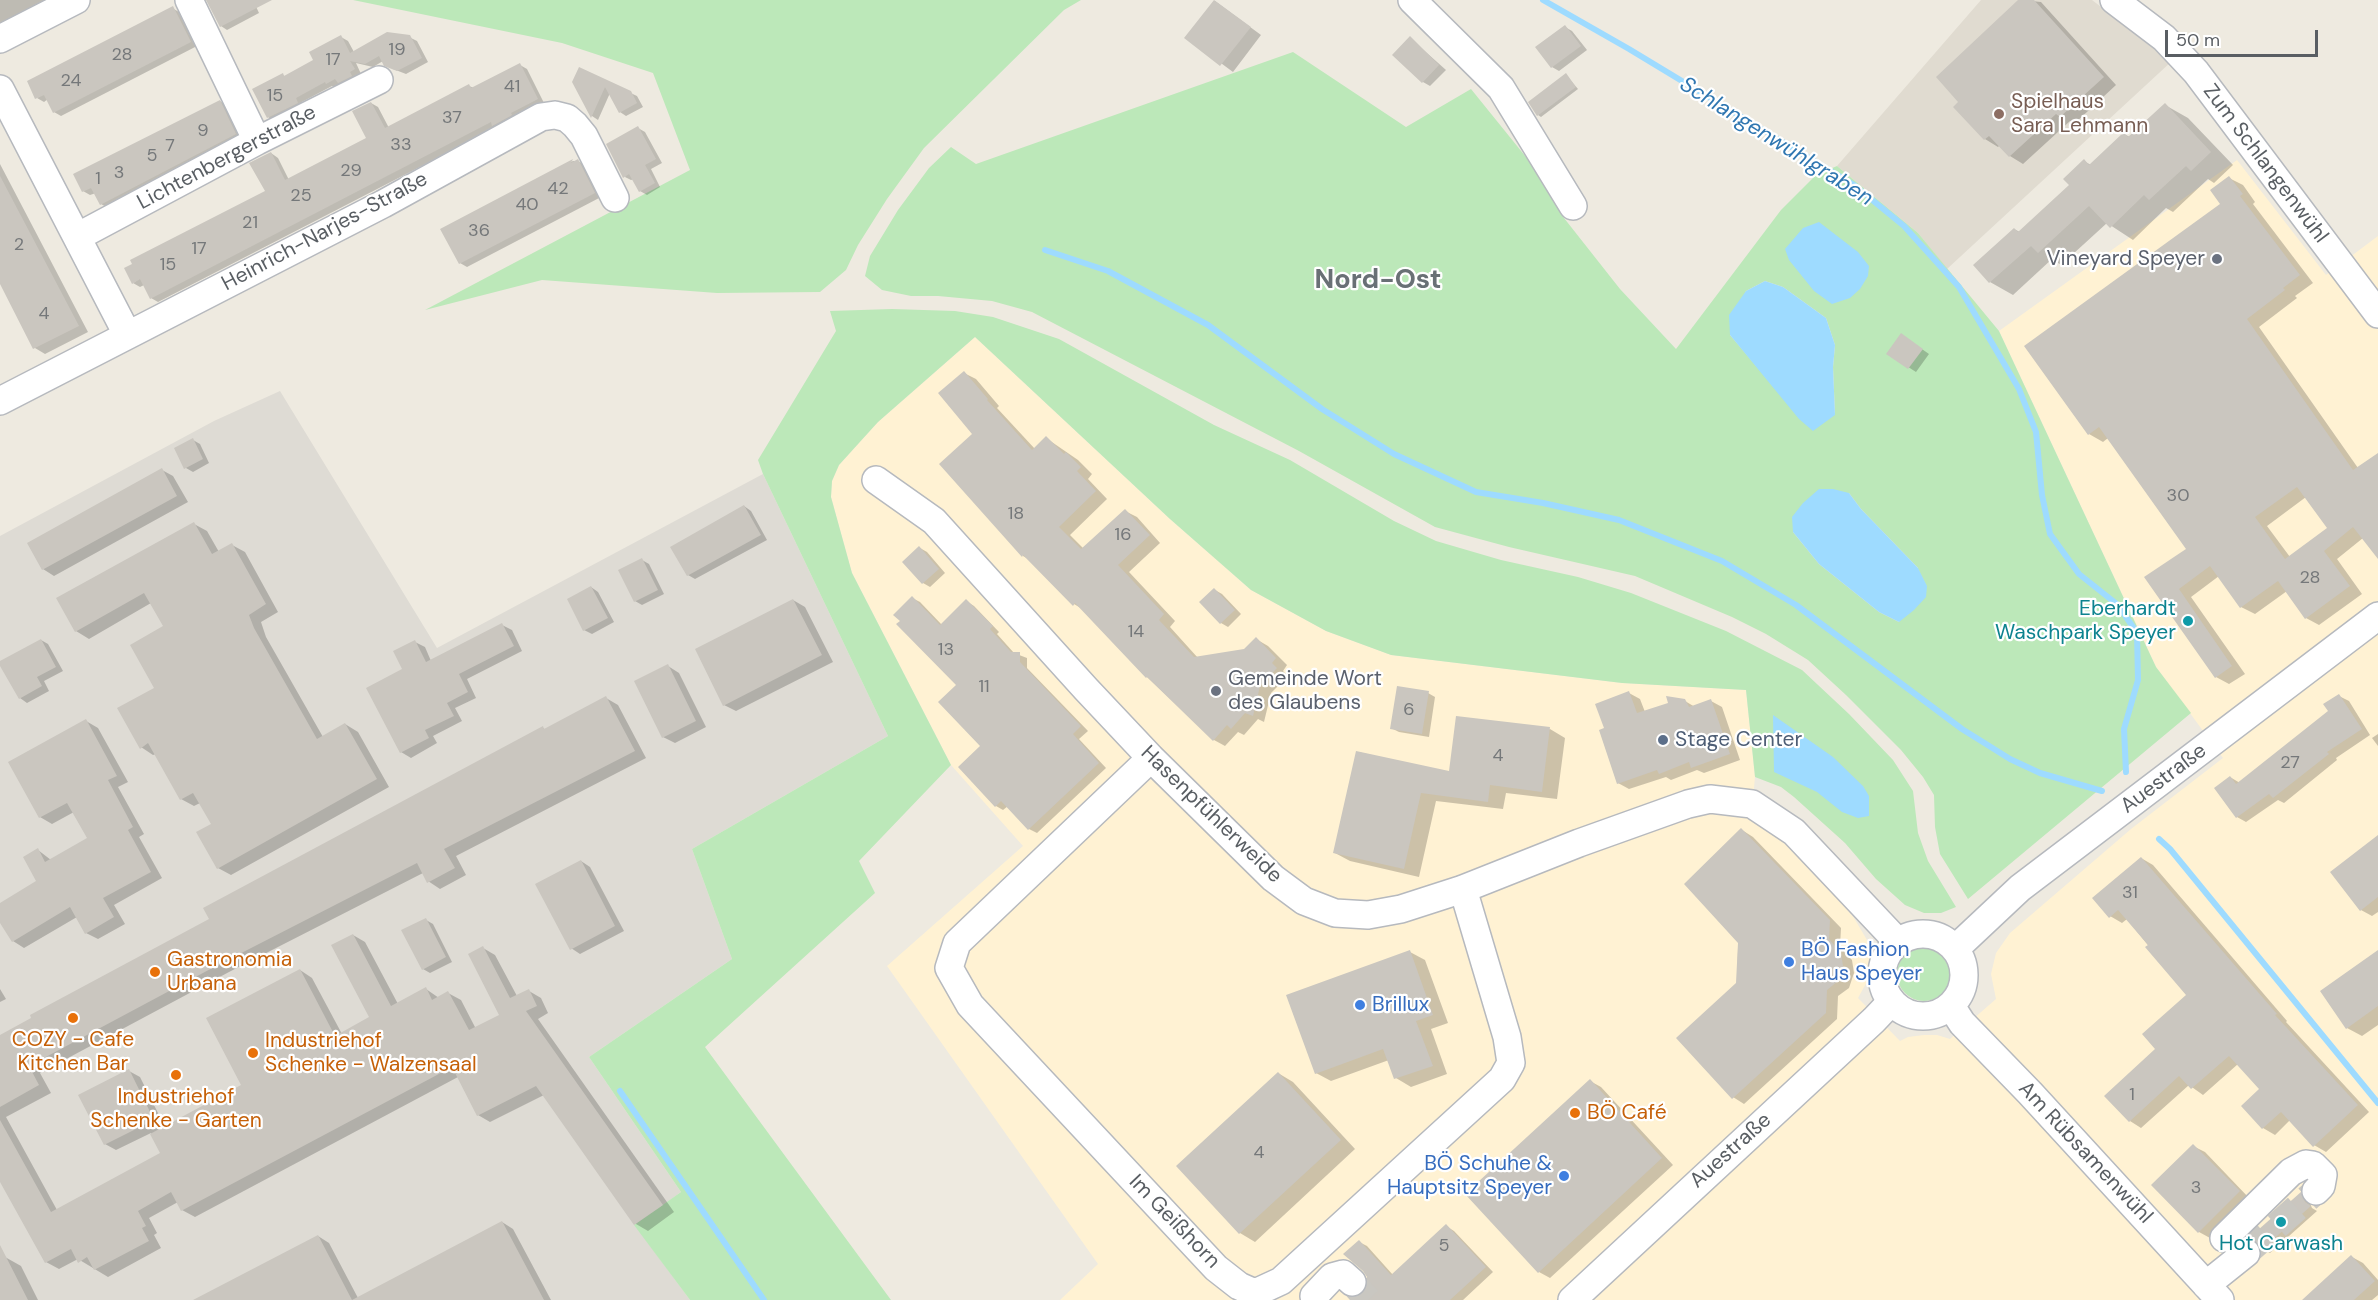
<!DOCTYPE html>
<html>
<head>
<meta charset="utf-8">
<style>
  body { margin:0 }
  #map { position:relative; width:2378px; height:1300px; overflow:hidden; background:#eeeae0; font-family:"DM Sans",sans-serif }
  canvas { display:block }
  .scale { position:absolute; left:2165px; top:30px; width:153px; height:27px; box-sizing:border-box; border:3px solid #595e63; border-top:0; padding-left:8px; font-size:18px; line-height:21px; white-space:nowrap; color:#595e63; -webkit-text-stroke:4px #fff; paint-order:stroke }
</style>
</head>
<body>
<div id="map">
<canvas width="2378" height="1300"></canvas>
<div class="scale">50 m</div>
</div>
<script>
const ctx = document.querySelector('canvas').getContext('2d');
ctx.lineJoin = 'round';
function paint(path, color) { ctx.fillStyle = color; ctx.fill(path, 'evenodd'); }
const poly = rows => new Path2D(rows.map(r => 'M' + r).join(''));
function stroke(path, color, width, dash) { ctx.strokeStyle = color; ctx.lineWidth = width; ctx.lineCap = dash ? 'butt' : 'round'; ctx.setLineDash(dash || []); ctx.stroke(path); }
function label(font, color, halo, rows, align = 'center') {
  ctx.font = font + ' "DM Sans",sans-serif'; ctx.lineWidth = 4.5; ctx.setLineDash([]); ctx.textBaseline = 'middle'; ctx.strokeStyle = halo; ctx.fillStyle = color; for (const [text, x, y, turn = 0] of rows) {
    ctx.save(); ctx.translate(x, y); ctx.rotate((+turn || 0) * Math.PI / 180); ctx.textAlign = isNaN(turn) ? turn : align; if (halo) ctx.strokeText(text, 0, 0); ctx.fillText(text, 0, 0); ctx.restore();
  }
}
paint(poly([
  [2237,160,2326,275,2378,236,2378,1300,1060,1300,1098,1264,887,966,1023,846,951,765,852,573,831,497,832,481,839,465,878,422,975,337,1170,519,1251,590,1326,631,1391,655,1622,683,1746,690,1755,777,1751,820,1776,833,1824,880,1854,918,1867,940,1871,957,1869,978,1858,998,1900,1041,1908,1037,1924,1035,1937,1035,1950,1039,1996,999,1991,974,1996,953,2010,933,2131,829,2223,758,2156,667,1999,331]
]), '#fff2d3');
paint(poly([
  [280,391,437,648,763,474,888,736,692,849,732,959,589,1057,681,1192,635,1225,690,1300,0,1300,0,536,214,421]
]), '#dedbd4');
paint(poly([
  [1981,0,2092,0,2172,61,1947,269,1918,233,1837,166]
]), '#e0dbd0');
paint(poly([
  [353,0,1081,0,1064,10,924,148,887,199,858,245,846,270,820,292,717,293,542,280,425,310,690,170,653,73,562,43],
  [1293,52,1406,127,1471,89,1530,162,1564,218,1620,289,1676,349,1781,210,1816,175,1837,166,1918,233,1999,331,2156,667,2191,713,1968,899,1940,854,1935,827,1934,795,1923,777,1901,750,1846,695,1808,660,1766,634,1732,617,1635,576,1509,547,1435,527,1299,451,1032,312,992,301,938,296,911,296,882,290,865,276,870,256,898,210,929,168,951,147,976,164],
  [1765,281,1783,287,1826,318,1835,345,1833,367,1835,415,1775,388,1730,335,1746,291],
  [1849,493,1861,509,1918,568,1899,622,1879,612,1819,564,1793,532],
  [892,309,955,311,993,317,1059,339,1214,425,1290,460,1394,521,1436,541,1501,560,1578,577,1631,593,1726,631,1802,670,1849,714,1893,760,1913,791,1918,833,1928,861,1956,907,1941,913,1924,913,1905,905,1876,879,1845,843,1794,797,1781,787,1755,777,1746,690,1622,683,1391,655,1326,631,1251,590,1170,519,975,337,878,422,839,465,832,481,831,497,852,573,951,765,859,861,875,893,705,1047,891,1300,690,1300,634,1225,681,1192,589,1057,732,959,692,849,888,736,763,474,758,460,836,331,830,311],
  '1897 974a27 27 0 1 1 54 0a27 27 0 1 1-54 0Z'
]), '#bce8b9');
paint(poly([
  [1819,222,1858,252,1869,266,1868,276,1860,289,1850,298,1832,304,1814,291,1789,260,1785,249,1803,228],
  [1765,281,1783,287,1826,318,1835,345,1833,367,1835,415,1813,431,1799,419,1730,335,1729,315,1746,291],
  [1819,489,1833,489,1849,493,1861,509,1918,568,1927,586,1926,597,1914,610,1899,622,1879,612,1819,564,1793,532,1792,517,1803,503],
  [1773,715,1833,757,1863,786,1869,796,1869,816,1858,818,1842,812,1817,792,1774,772]
]), '#9edbff');
paint(poly([
  [0,0,51,0,0,27],
  [208,0,253,0,259,13,227,30,221,26],
  [2021,0,2041,2,2116,85,2074,124,2070,121,2023,164,2010,156,2000,145,1998,147,1985,139],
  [1215,1,1261,35,1233,72,1187,38],
  [172,8,179,12,197,46,61,116,54,112,48,99,44,102,37,98],
  [1565,27,1572,31,1587,50,1559,71,1552,67],
  [341,37,348,41,354,52,409,37,417,41,428,62,406,74,393,69,383,61,373,67,356,63,361,74,357,76,359,80,346,86,342,83,334,87,332,86,302,102,304,107,275,122,268,117,283,75,286,77,315,61],
  [1410,38,1446,70,1430,86,1423,82],
  [520,65,527,69,544,103,158,302,151,298,144,285,140,287,133,283,267,191,271,153,278,158,289,180,368,138,371,103,378,107,389,128,469,86,474,88],
  [579,69,637,96,643,107,626,116,620,112,610,93,598,120,592,116,574,82],
  [1566,75,1578,89,1541,117,1538,115],
  [220,101,227,106,242,138,108,208,101,204,96,193,90,195,83,191],
  [2165,105,2188,118,2233,165,2214,183,2208,179,2173,212,2166,208,2133,240,2107,223,2061,265,2052,259,2013,295,1990,282,2014,229,2020,232,2071,185,2084,161,2091,165,2124,134,2130,137],
  [638,128,645,132,662,163,651,169,660,187,647,195,640,191,634,179,631,180,625,177],
  [573,161,578,161,585,165,601,197,467,267,460,263,442,229],
  [0,164,88,332,45,354,35,348,0,281],
  [2229,178,2243,185,2255,202,2253,204,2313,283,2295,296,2297,298,2259,327,2358,468,2378,454,2378,556,2363,538,2337,559,2362,594,2319,625,2306,618,2287,591,2255,614,2241,607,2219,576,2191,597,2245,674,2229,684,2216,677,2147,578,2188,549,2108,438,2103,442,2089,434,2222,204],
  [2306,497,2329,529,2290,557,2267,526],
  [1909,340,1929,354,1916,372,1888,354],
  [964,373,976,379,999,406,997,408,1035,449,1046,438,1078,460,1092,474,1088,479,1107,499,1070,535,1084,549,1125,511,1137,517,1160,543,1129,572,1175,621,1170,627,1198,658,1245,651,1256,639,1268,646,1287,665,1283,671,1288,676,1271,693,1264,722,1258,719,1244,735,1238,732,1225,746,1214,740,1147,677,1084,610,1074,604,1030,560,1023,556,974,434],
  [193,440,200,444,209,463,193,472,186,468],
  [162,470,173,476,188,502,54,576,43,569],
  [744,506,751,511,767,540,695,579,688,575],
  [194,524,207,531,219,552,232,545,245,552,278,612,261,622,266,637,323,737,345,724,358,732,389,787,231,875,218,868,213,825,200,803,194,806,181,799,156,754,153,755,141,747,156,688,165,627,151,603,89,639,76,631],
  [920,548,927,552,945,573,930,587,923,583],
  [642,560,649,564,664,594,642,605,635,601],
  [591,587,598,592,614,622,592,634,584,630],
  [1215,590,1222,594,1241,614,1228,627,1221,623],
  [912,598,920,602,942,625,966,601,974,606,999,632,997,634,1014,653,1027,658,1027,668,1088,731,1079,739,1106,768,1037,833,1029,829,1008,806,1003,810,996,806,982,746,959,685],
  [793,600,805,607,833,662,736,711,724,705],
  [502,625,512,630,522,651,467,679,476,698,455,708,462,721,433,736,437,743,411,758,401,752,404,670,415,642,425,647,431,661],
  [41,640,48,644,63,671,44,681,49,691,27,703,20,698],
  [668,666,679,673,706,727,675,743,663,737],
  [1428,693,1435,697,1429,737,1399,732,1391,728],
  [1629,693,1640,699,1645,712,1685,701,1695,707,1711,701,1722,707,1740,760,1704,773,1697,770,1671,780,1666,777,1629,789,1618,783,1606,729],
  [2339,696,2349,701,2370,735,2336,758,2337,760,2284,803,2278,800,2246,822,2237,817,2230,777,2240,783,2330,712],
  [606,698,618,705,646,758,456,856,466,875,440,889,428,881,423,873,229,972,40,1073,51,1093,6,1117,57,1210,162,1154,151,1133,116,1150,105,1144,129,1071,140,1077,165,1127,244,1086,300,970,312,978,342,1034,371,1018,353,935,365,942,398,1004,426,989,439,998,448,993,461,1000,476,1029,501,1015,483,948,495,955,517,996,529,991,541,998,548,1013,538,1019,674,1212,648,1231,636,1224,544,1095,490,1122,478,1115,458,1077,195,1217,182,1210,178,1202,149,1218,157,1233,154,1235,161,1248,108,1277,78,1259,59,1269,46,1262,0,1179,0,1037,211,919,543,728,546,730],
  [86,721,98,728,128,782,118,787,144,834,139,837,162,878,114,905,125,924,98,939,86,933,77,917,24,948,13,941,0,920,0,905,38,882,38,850,51,860,89,839,74,812,52,824,40,817],
  [1550,729,1565,738,1557,799,1506,793,1503,809,1436,801,1419,877,1350,861,1335,853,1358,752,1450,773],
  [2378,734,2378,746,2372,738],
  [1742,830,1753,837,1841,928,1840,947,1852,960,1854,973,1849,988,1838,996,1837,1019,1744,1104,1733,1097],
  [2378,837,2378,912,2372,916,2361,910],
  [2141,858,2153,865,2287,1021,2286,1022,2369,1112,2326,1152,2314,1145,2290,1120,2275,1135,2263,1128,2261,1089,2238,1064,2203,1095,2189,1085,2141,1128,2130,1121,2157,1049,2188,995,2127,919,2122,923,2110,916],
  [581,861,590,867,624,931,580,954,571,948],
  [426,920,433,924,452,962,430,973,423,969],
  [1410,952,1425,960,1448,1023,1431,1029,1447,1074,1411,1087,1396,1078,1389,1060,1331,1081,1316,1073],
  [2378,952,2378,1025,2362,1036,2347,1028],
  [0,989,6,999,0,1002],
  [1278,1073,1293,1082,1355,1149,1255,1242,1240,1233,1178,1166],
  [1590,1081,1601,1087,1673,1165,1550,1278,1539,1272],
  [2193,1146,2205,1152,2250,1199,2210,1238,2199,1232],
  [2301,1194,2308,1198,2312,1208,2317,1211,2270,1253,2263,1249,2259,1242],
  [502,1222,513,1229,551,1300,197,1300,318,1236,329,1243,358,1298],
  [1446,1226,1454,1231,1493,1272,1463,1300,1353,1300,1364,1294,1369,1286,1369,1277,1359,1242,1367,1246,1393,1275],
  [5,1257,21,1266,38,1300,0,1300,0,1260],
  [2352,1257,2363,1263,2378,1280,2378,1295,2372,1300,2304,1300]
]), '#0003');
stroke(poly([
  [1543,0,1629,49,1854,185,1904,226,1959,287,2019,389,2036,432,2042,495,2050,534,2079,574,2118,605,2137,633,2138,680,2124,729,2126,772],
  [1045,250,1108,271,1208,325,1322,409,1394,454,1476,492,1543,503,1619,520,1722,561,1796,605,1962,729,2010,759,2040,773,2102,791],
  [2159,839,2170,849,2378,1103],
  [620,1091,764,1300]
]), '#9edbff', 6);
paint(poly([
  [206,0,272,0,220,27],
  [1214,0,1251,27,1220,66,1184,38],
  [2018,0,2034,0,2104,77,2060,117,2056,114,2009,157,1989,136,1984,140,1953,107,1958,102,1936,77],
  [173,6,191,42,53,113,44,95,35,99,27,81],
  [1565,25,1581,46,1551,68,1535,47],
  [387,32,410,35,422,58,397,71,384,66,379,56,365,64,350,61,355,69,350,72,352,76,338,83,335,79,326,84,325,82,296,98,298,103,267,118,252,89,283,73,284,76,313,60,309,52,341,35,350,53],
  [1410,36,1439,65,1422,83,1392,55],
  [520,63,538,99,511,113,512,115,492,126,491,122,150,299,140,279,132,284,124,268,132,264,130,260,265,191,249,163,271,152,285,180,366,138,352,111,371,102,385,128,469,84,471,88],
  [579,67,631,91,637,103,619,113,605,87,591,118,572,82],
  [1566,73,1576,87,1537,116,1528,102],
  [220,100,236,134,100,205,91,188,82,192,73,174],
  [2165,103,2211,152,2191,171,2186,166,2149,200,2144,195,2110,228,2089,206,2038,253,2031,246,1989,283,1973,265,2014,228,2018,232,2069,185,2063,179,2084,159,2089,165,2124,132,2128,137],
  [638,126,656,159,645,165,655,183,639,192,629,174,623,178,606,144],
  [573,159,571,163,578,159,595,193,459,264,440,229],
  [0,176,79,326,33,349,0,284],
  [2229,176,2243,194,2240,196,2300,275,2283,288,2285,290,2247,319,2353,470,2378,453,2378,559,2353,527,2324,551,2350,586,2305,619,2278,581,2240,608,2210,566,2179,589,2232,666,2215,678,2144,577,2186,549,2099,427,2088,435,2024,346,2220,204,2210,190],
  [2297,487,2327,528,2285,559,2255,517],
  [1901,333,1923,349,1908,369,1886,354],
  [964,371,988,399,987,400,1032,450,1046,436,1064,454,1066,452,1081,467,1077,471,1096,491,1059,527,1081,549,1125,509,1150,535,1118,565,1164,614,1159,620,1194,657,1244,649,1256,637,1276,658,1272,663,1277,668,1260,686,1253,716,1245,713,1231,729,1227,725,1213,741,1147,677,1146,678,1075,603,1073,606,1023,555,1022,557,939,464,972,434,938,393],
  [193,438,203,459,184,469,174,448],
  [162,468,177,496,42,570,27,543],
  [744,505,761,535,687,576,670,547],
  [194,522,212,554,232,543,266,604,249,615,254,628,317,739,345,723,377,779,217,869,196,832,211,824,193,793,180,800,148,743,140,749,117,708,154,688,130,645,163,626,144,593,75,632,56,598],
  [919,546,939,569,922,584,902,562],
  [642,558,658,590,634,602,618,570],
  [591,586,608,618,583,631,567,599],
  [1214,588,1235,610,1220,624,1199,602],
  [912,596,940,625,966,599,993,626,990,629,1011,652,1020,652,1020,662,1081,726,1073,734,1099,763,1028,830,1001,801,995,807,958,767,980,746,938,702,956,685,896,624,900,621,893,615],
  [793,599,822,655,723,706,695,649],
  [502,623,514,646,459,674,468,692,447,703,454,716,425,730,429,738,400,753,366,688,402,669,393,651,415,640,426,662],
  [41,639,56,667,37,677,42,686,19,699,0,666,0,661],
  [668,664,696,721,662,738,634,681],
  [1397,686,1429,691,1422,734,1390,729],
  [1629,691,1637,713,1668,703,1666,696,1685,699,1689,707,1711,699,1730,754,1691,768,1689,762,1659,774,1657,770,1617,784,1599,730,1604,728,1595,704],
  [2339,694,2362,729,2327,752,2329,754,2273,798,2269,794,2236,818,2214,788,2230,776,2236,784,2328,711,2323,704],
  [606,696,635,751,444,849,455,868,427,883,417,863,216,966,29,1066,39,1085,0,1107,0,1035,31,1018,30,1015,209,919,203,908,543,726,544,729],
  [1456,716,1550,727,1542,792,1490,785,1488,802,1421,793,1404,869,1333,853,1356,751,1449,771],
  [86,719,117,776,108,780,133,827,128,830,151,872,103,898,114,917,85,934,70,907,12,942,0,923,0,903,36,881,23,857,38,848,45,862,87,838,67,803,39,818,8,762],
  [1741,828,1830,920,1829,939,1841,953,1843,966,1838,981,1827,990,1826,1013,1732,1099,1676,1038,1736,983,1738,943,1684,884],
  [2378,835,2378,897,2360,911,2330,872],
  [2141,857,2277,1014,2275,1015,2358,1105,2313,1147,2281,1112,2262,1129,2241,1106,2259,1089,2229,1056,2191,1089,2179,1076,2129,1122,2104,1096,2155,1049,2142,1034,2186,995,2145,947,2148,945,2118,910,2109,918,2092,898],
  [581,860,615,926,570,950,535,884],
  [426,918,446,957,422,970,401,930],
  [353,934,391,1006,426,987,432,1000,448,991,469,1030,499,1015,468,954,483,946,510,998,529,989,537,1006,526,1011,663,1205,634,1225,536,1086,477,1116,452,1067,181,1211,171,1192,138,1211,146,1226,142,1228,149,1241,94,1270,87,1257,78,1263,71,1249,45,1263,0,1182,0,1120,51,1212,160,1153,150,1134,241,1085,206,1018,300,969,335,1036,369,1017,331,945],
  [1410,950,1433,1015,1416,1021,1433,1066,1394,1079,1383,1049,1315,1074,1286,995],
  [2378,950,2378,1006,2346,1029,2320,991],
  [129,1069,154,1120,104,1145,78,1095],
  [1278,1072,1341,1140,1239,1234,1176,1166],
  [1590,1079,1662,1158,1538,1273,1465,1194],
  [2193,1144,2240,1191,2198,1233,2151,1185],
  [2301,1192,2305,1202,2311,1206,2261,1250,2258,1243,2249,1238],
  [502,1221,544,1300,193,1300,318,1235,352,1300],
  [1446,1224,1486,1267,1450,1300,1351,1300,1349,1297,1356,1297,1363,1293,1367,1285,1367,1277,1363,1271,1343,1254,1359,1240,1391,1275],
  [0,1245,28,1300,0,1300],
  [2351,1255,2375,1281,2354,1300,2302,1300]
]), '#cac6bf');
stroke(poly([
  [2246,1253,2316,1191],
  [1352,1282,1368,1300]
]), '#c9c7c1', 27, [27, 14]);
const minor = poly([
  [189,0,257,141],
  [1412,0,1501,88,1573,206],
  [2114,0,2164,38,2196,72,2378,314],
  [0,39,76,0],
  [0,89,127,334],
  [77,237,257,141,379,80],
  [0,401,383,204,541,117,555,115,567,118,575,125,584,136,615,198],
  [876,480,934,521,1086,689,1151,758,1273,878,1304,901,1335,913,1368,915,1401,909,1463,889,1579,843,1688,804,1710,799,1752,804,1794,832,1898,942],
  [1151,758,957,943,949,968,970,1005,1216,1268,1239,1286,1255,1293,1281,1281,1502,1079,1511,1063,1507,1037,1463,889],
  '1882 975a41 41 0 1 1 82 0a41 41 0 1 1-82 0Z',
  [1955,949,2020,888,2378,616],
  [1951,1006,1962,1023,2030,1093,2220,1300],
  [2224,1238,2291,1172,2306,1164,2313,1165,2323,1175,2321,1186,2316,1191],
  [2206,1285,2246,1253],
  [1314,1296,1332,1277,1343,1274,1352,1282],
  [1572,1300,1874,1020,1891,1002]
]);
stroke(minor, '#b6b9be', 30);
stroke(minor, '#fff', 27);
for (const [x, y, r, color] of [
  [1999,114,6,"#8d6e63"],
  [2217,259,6,"#6b7280"],
  [2188,621,6,"#0f9aa8"],
  [1216,691,6,"#6b7280"],
  [1663,740,6,"#5c6f8a"],
  [1789,962,6,"#3f7fe0"],
  [155,972,6,"#e8710a"],
  [1360,1005,6,"#3f7fe0"],
  [73,1018,6,"#e8710a"],
  [253,1053,6,"#e8710a"],
  [176,1075,6,"#e8710a"],
  [1575,1113,6,"#e8710a"],
  [1564,1176,6,"#3f7fe0"],
  [2281,1222,6,"#0f9aa8"]
]) { const dot = new Path2D(); dot.arc(x, y, r, 0, 2 * Math.PI); ctx.fillStyle = color; ctx.fill(dot); stroke(dot, '#fff', 2); }
label('18px', '#75787a', null, [
  ["19",397,50],
  ["28",122,55],
  ["17",333,60],
  ["24",71,81],
  ["41",512,87],
  ["15",275,96],
  ["37",452,118],
  ["9",203,131],
  ["33",401,145],
  ["7",170,146],
  ["5",152,156],
  ["29",351,171],
  ["3",119,173],
  ["1",98,179],
  ["42",558,189],
  ["25",301,196],
  ["40",527,205],
  ["21",250,223],
  ["36",479,231],
  ["2",19,245],
  ["17",199,249],
  ["15",168,265],
  ["4",44,314],
  ["30",2178,496],
  ["18",1016,514],
  ["16",1123,535],
  ["28",2310,578],
  ["14",1136,632],
  ["13",946,650],
  ["11",984,687],
  ["6",1409,710],
  ["4",1498,756],
  ["27",2290,763],
  ["31",2130,893],
  ["1",2132,1095],
  ["4",1259,1153],
  ["3",2196,1188],
  ["5",1444,1246]
]);
label('21px', '#785e54', '#fff', [
  ["Spielhaus",2011,102],
  ["Sara Lehmann",2011,126]
], 'left');
label('21px', '#595e63', '#fff', [
  ["Lichtenbergerstraße",227,158,-28],
  ["Zum Schlangenwühl",2265,164,53],
  ["Heinrich-Narjes-Straße",325,232,-28],
  ["Auestraße",2164,779,-37],
  ["Hasenpfühlerweide",1211,815,44],
  ["Auestraße",1731,1151,-42],
  ["Am Rübsamenwühl",2085,1153,47],
  ["Im Geißhorn",1174,1222,46]
]);
label('21px', '#5b616d', '#fff', [
  ["Vineyard Speyer",2205,259],
  ["Gemeinde Wort",1228,679,"left"],
  ["des Glaubens",1228,703,"left"]
], 'right');
label('21px', '#0d838f', '#fff', [
  ["Eberhardt",2176,609],
  ["Waschpark Speyer",2176,633],
  ["Hot Carwash",2281,1244,"center"]
], 'right');
label('21px', '#4e5e75', '#fff', [
  ["Stage Center",1675,740]
], 'left');
label('21px', '#366cbe', '#fff', [
  ["BÖ Fashion",1801,950],
  ["Haus Speyer",1801,974],
  ["Brillux",1372,1005],
  ["BÖ Schuhe &",1552,1164,"right"],
  ["Hauptsitz Speyer",1552,1188,"right"]
], 'left');
label('21px', '#c56008', '#fff', [
  ["Gastronomia",167,960],
  ["Urbana",167,984],
  ["COZY - Cafe",73,1040,"center"],
  ["Kitchen Bar",73,1064,"center"],
  ["Industriehof",265,1041],
  ["Schenke - Walzensaal",265,1065],
  ["Industriehof",176,1097,"center"],
  ["Schenke - Garten",176,1121,"center"],
  ["BÖ Café",1587,1113]
], 'left');
label('italic 22px', '#3077b1', '#fff', [
  ["Schlangenwühlgraben",1776,142,32]
]);
label('bold 27px', '#697075', '#fff', [
  ["Nord-Ost",1378,281]
]);
</script>
</body>
</html>
